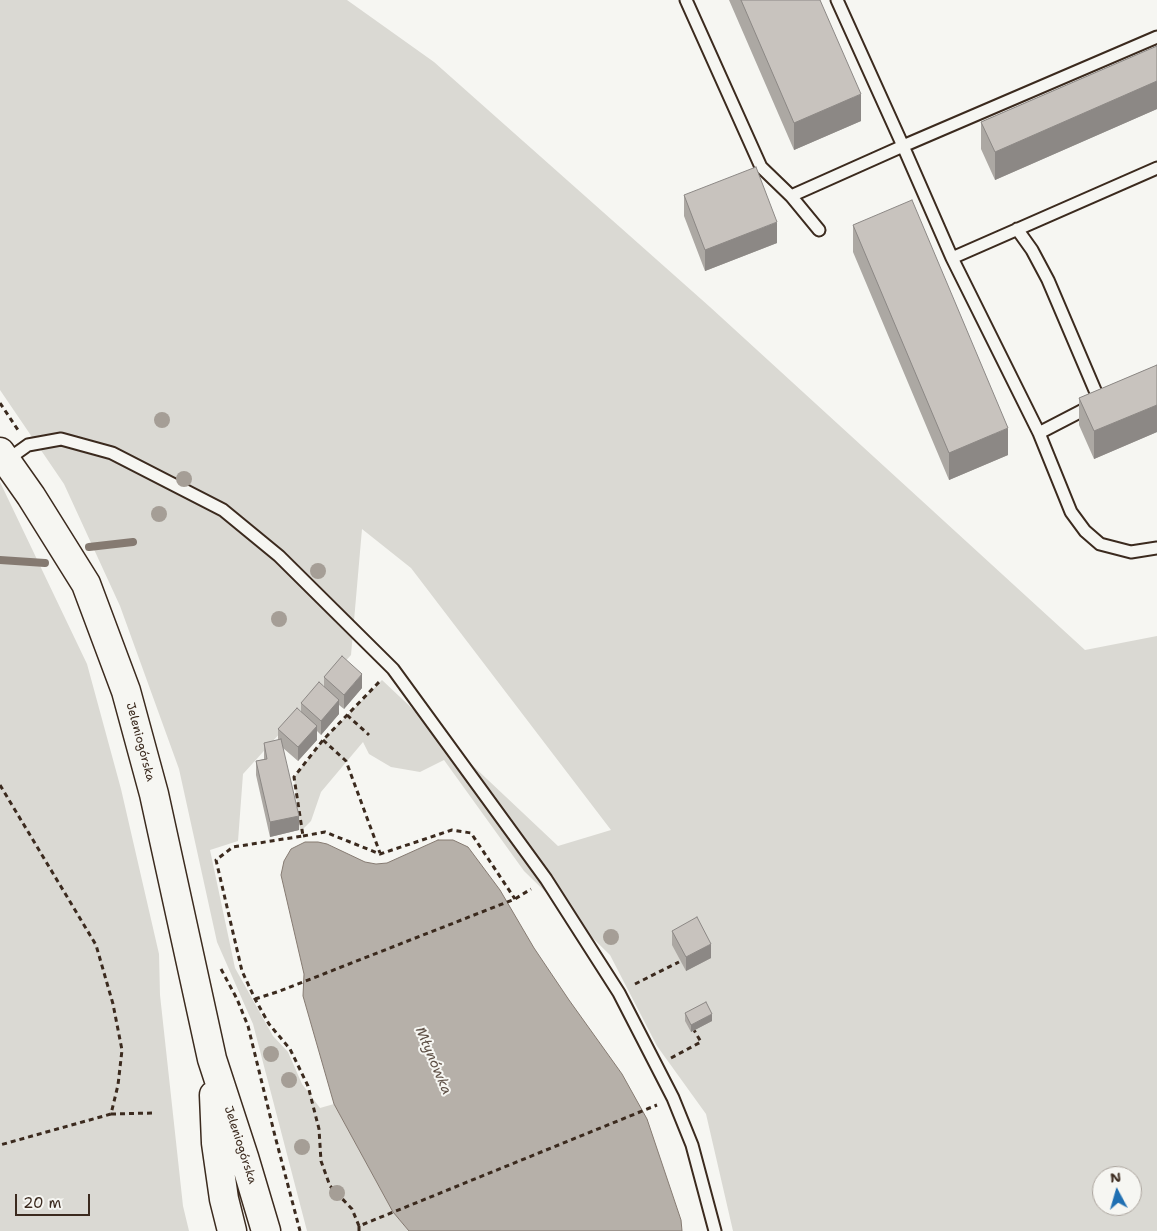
<!DOCTYPE html>
<html>
<head>
<meta charset="utf-8">
<style>
  body { margin:0 }
  #map { position:relative; width:1157px; height:1231px; overflow:hidden; background:#f6f6f2; font-family:"Shantell Sans",sans-serif }
  canvas { display:block }
  .north { position:absolute; left:1092px; top:1166px; width:50px; height:50px; box-sizing:border-box; background:#f6f6f2; border:1px solid #aba49d; border-radius:50%; rotate:354deg; font-size:14px; font-weight:700; line-height:20px; text-align:center; color:#3b2a1e }
  .north::after { content:''; display:block; margin:auto; width:18px; height:22px; background:#1f6fb2; clip-path:polygon(50% 0,100% 100%,50% 72%,0 100%) }
  .scale { position:absolute; left:15px; top:1194px; width:75px; height:22px; box-sizing:border-box; border:2px solid #3b2a1e; border-top:0; padding-left:6px; font-size:15px; line-height:18px; white-space:nowrap; color:#3b2a1e; -webkit-text-stroke:4px #f6f6f2; paint-order:stroke }
</style>
</head>
<body>
<div id="map">
<canvas width="1157" height="1231"></canvas>
<div class="north">N</div>
<div class="scale">20 m</div>
</div>
<script>
const ctx = document.querySelector('canvas').getContext('2d');
ctx.lineJoin = 'round';
function paint(path, color) { ctx.fillStyle = color; ctx.fill(path, 'evenodd'); }
const poly = rows => new Path2D(rows.map(r => 'M' + r).join(''));
function stroke(path, color, width, dash) { ctx.strokeStyle = color; ctx.lineWidth = width; ctx.lineCap = dash ? 'butt' : 'round'; ctx.setLineDash(dash || []); ctx.stroke(path); }
function label(font, color, halo, rows, align = 'center') {
  ctx.font = font + ' "Shantell Sans",sans-serif'; ctx.lineWidth = 4; ctx.setLineDash([]); ctx.textBaseline = 'middle'; ctx.strokeStyle = halo; ctx.fillStyle = color; for (const [text, x, y, turn = 0] of rows) {
    ctx.save(); ctx.translate(x, y); ctx.rotate((+turn || 0) * Math.PI / 180); ctx.textAlign = isNaN(turn) ? turn : align; if (halo) ctx.strokeText(text, 0, 0); ctx.fillText(text, 0, 0); ctx.restore();
  }
}
paint(poly([
  [0,0,347,0,434,62,710,307,1085,650,1157,636,1157,1231,733,1231,706,1114,657,1046,610,955,524,871,444,760,420,772,391,767,369,754,363,742,321,792,311,821,300,832,294,777,323,740,382,680,558,846,611,830,411,568,362,529,351,655,243,774,238,841,210,850,235,968,273,1036,288,1052,302,1084,320,1108,334,1104,393,1212,409,1231,307,1231,253,1024,217,942,179,769,120,606,64,484,0,390],
  [1102,1176,1132,1176,1132,1206,1102,1206],
  [0,482,87,664,121,789,159,954,160,995,183,1206,189,1231,0,1231]
]), '#dad9d3');
const water = poly([
  [438,840,453,840,468,847,500,890,534,948,569,1000,622,1074,647,1119,681,1220,682,1231,409,1231,393,1212,334,1104,303,996,304,974,281,875,284,861,291,849,305,842,318,842,327,844,365,862,376,864,387,863,438,840]
]);
paint(water, '#b6b0a9');
stroke(water, '#857a71', 1);
stroke(poly([
  [89,547,133,542],
  [0,560,45,563]
]), '#857a71', 8);
const lane = poly([
  [686,0,761,167,791,196,903,146,952,258,1039,433,1071,512,1085,531,1100,544,1131,552,1157,548],
  [837,0,903,146,1157,37],
  [791,196,819,230],
  [1017,229,1032,250,1048,280,1100,402],
  [952,258,1157,168],
  [1039,433,1093,405],
  [7,460,28,445,61,439,112,453,223,510,279,556,393,669,546,879,619,993,673,1098,692,1145,715,1231]
]);
const secondary = poly([
  [0,452,31,496,86,584,126,691,154,794,212,1059,244,1157,266,1231],
  [214,1095,216,1143,224,1199,232,1231]
]);
stroke(lane, '#3b2a1e', 15);
stroke(secondary, '#3b2a1e', 31);
stroke(poly([
  [0,403,18,430],
  [347,715,369,735],
  [323,740,346,761,380,853],
  [0,785,96,945,113,1004,122,1050,118,1085,111,1114,0,1145],
  [303,836,325,832,380,854,452,830,471,833,515,899],
  [221,969,237,999,248,1026,275,1136,300,1231],
  [635,984,679,962],
  [255,999,280,991,515,899,531,889],
  [671,1058,701,1042,694,1030],
  [111,1114,154,1113],
  [359,1226,352,1209,330,1186,321,1161,319,1129,308,1086,290,1049,269,1024,255,999,242,971,216,860,233,847,303,836,294,777,323,740,381,680],
  [359,1231,359,1226,657,1105]
]), '#3b2a1e', 3, [5, 4]);
stroke(lane, '#f6f6f2', 11);
stroke(secondary, '#f6f6f2', 28);
ctx.fillStyle = '#a59e96';
for (const [x, y] of [
  [162,420],
  [184,479],
  [159,514],
  [318,571],
  [279,619],
  [611,937],
  [271,1054],
  [289,1080],
  [302,1147],
  [337,1193]
]) { ctx.beginPath(); ctx.arc(x, y, 8, 0, 2 * Math.PI); ctx.fill(); }
paint(poly([
  [729,0,820,0,861,121,794,150],
  [1157,46,1157,109,995,180,981,149,981,122],
  [684,195,777,243,705,271,684,216],
  [853,225,1008,455,949,480,853,252],
  [1157,365,1157,432,1094,459,1079,425,1079,398],
  [324,677,362,688,344,709,339,705,339,714,321,735,317,731,317,740,298,761,283,748,299,830,270,837,256,775,256,761,264,759,264,743,278,740,278,729,301,712,301,703,324,686],
  [672,931,711,958,686,971,672,945],
  [685,1013,712,1021,691,1032,685,1021]
]), '#aca8a3');
paint(poly([
  [1157,81,1157,109,995,180,995,152],
  [861,94,861,121,794,150,794,123],
  [777,222,777,243,705,271,705,250],
  [1157,405,1157,432,1094,459,1094,431],
  [1008,428,1008,455,949,480,949,453],
  [362,674,362,688,344,709,344,695],
  [339,700,339,714,321,735,321,721],
  [317,726,317,740,298,761,298,747],
  [299,816,299,830,270,837,270,822],
  [711,944,711,958,686,971,686,957],
  [712,1014,712,1021,691,1032,691,1025]
]), '#8c8885');
const building = poly([
  [741,0,820,0,861,94,794,123,741,0],
  [1157,46,1157,81,995,152,981,122,1157,46],
  [756,167,777,222,705,250,684,195,756,167],
  [912,200,1008,428,949,453,853,225,912,200],
  [1157,365,1157,405,1094,431,1079,398,1157,365],
  [342,656,362,674,344,695,324,677,342,656],
  [319,682,339,700,321,721,301,703,319,682],
  [297,708,317,726,298,747,278,729,297,708],
  [281,739,299,816,270,822,256,761,267,759,264,743,281,739],
  [697,917,711,944,686,957,672,931,697,917],
  [706,1002,712,1014,691,1025,685,1013,706,1002]
]);
paint(building, '#c8c3be');
stroke(building, '#8c8885', 1);
label('12px', '#3b2a1e', '#f6f6f2', [
  ["Jeleniogórska",140,742,75],
  ["Jeleniogórska",240,1145,72]
]);
label('italic 14px', '#605248', '#f6f6f2', [
  ["Młynówka",433,1061,67]
]);
</script>
</body>
</html>
